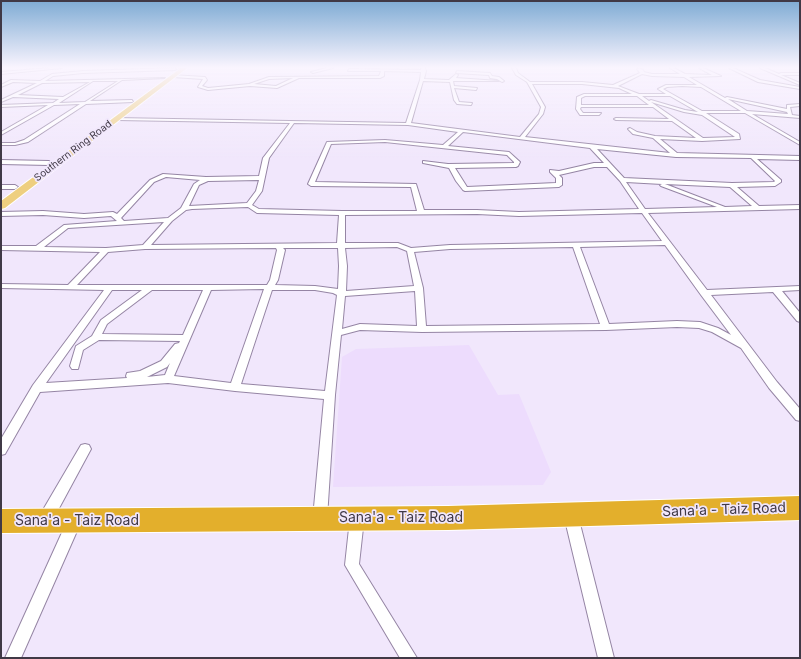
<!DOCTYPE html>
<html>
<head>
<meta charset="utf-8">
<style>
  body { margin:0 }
  #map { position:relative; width:801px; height:659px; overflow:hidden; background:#f1e7fc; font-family:Inter,sans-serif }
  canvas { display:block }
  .frame { position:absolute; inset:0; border:2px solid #403946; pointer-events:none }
</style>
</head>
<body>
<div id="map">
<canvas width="801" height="659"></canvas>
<div class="frame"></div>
</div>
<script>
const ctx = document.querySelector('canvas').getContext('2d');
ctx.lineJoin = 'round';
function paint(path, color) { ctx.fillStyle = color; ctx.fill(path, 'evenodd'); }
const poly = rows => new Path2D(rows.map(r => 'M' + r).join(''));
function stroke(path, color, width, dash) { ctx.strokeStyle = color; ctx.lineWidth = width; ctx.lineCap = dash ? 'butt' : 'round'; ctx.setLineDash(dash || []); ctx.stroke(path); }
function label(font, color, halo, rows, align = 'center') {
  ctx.font = font + ' Inter,sans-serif'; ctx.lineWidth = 3.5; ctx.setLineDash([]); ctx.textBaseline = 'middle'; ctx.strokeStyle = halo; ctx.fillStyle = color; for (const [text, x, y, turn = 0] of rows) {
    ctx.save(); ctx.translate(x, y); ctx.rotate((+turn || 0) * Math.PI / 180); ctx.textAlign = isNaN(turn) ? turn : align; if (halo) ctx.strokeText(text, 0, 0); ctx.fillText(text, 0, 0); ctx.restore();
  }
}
paint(poly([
  [469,345,498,395,519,394,551,472,543,485,333,487,342,357,356,349]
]), '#eddcfd');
const street = poly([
  [50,68,62,68,1,74,1,72,50,68],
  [175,68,176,70,83,73,53,76,45,81,165,78,122,80,90,101,132,100,133,102,86,104,28,142,15,145,1,145,1,143,15,143,24,140,80,104,54,105,1,135,1,132,48,105,1,107,1,105,53,103,59,99,13,97,1,102,1,100,37,83,13,82,1,87,1,85,11,80,40,81,52,74,83,71,175,68],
  [93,81,118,81,85,102,59,103,93,81],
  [90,82,63,97,18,95,42,83,90,82],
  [327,68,333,68,313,73,311,72,327,68],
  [421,68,425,68,426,71,424,79,449,80,456,74,458,75,456,78,499,81,453,81,454,86,477,88,476,90,454,88,459,102,472,103,471,105,457,104,454,100,450,82,423,81,411,123,520,137,539,114,541,107,527,82,516,75,512,68,516,68,518,73,530,82,582,82,613,85,640,73,637,69,639,68,643,70,644,72,652,74,680,74,670,68,674,68,685,74,712,75,699,68,703,68,721,76,689,77,725,98,727,97,787,109,787,105,800,104,800,106,790,107,792,115,800,116,800,118,752,114,800,142,800,145,745,113,706,113,739,134,740,139,702,141,660,139,677,153,800,156,800,160,757,159,781,180,781,182,775,186,737,187,759,206,800,205,800,209,648,213,707,290,800,286,800,290,782,291,800,313,800,322,797,321,773,292,711,295,777,382,800,409,800,421,796,420,769,388,741,348,712,332,699,328,677,327,606,330,422,332,360,330,341,335,335,395,327,518,325,523,320,524,315,523,313,518,324,399,235,391,168,383,40,392,5,454,1,455,1,439,33,385,104,290,1,288,1,284,68,285,100,252,1,250,1,246,36,246,64,225,117,221,111,216,84,218,43,215,1,216,1,212,43,211,84,214,113,212,117,214,150,180,163,174,206,177,259,176,263,158,290,123,117,120,115,118,406,123,420,80,421,72,384,71,384,76,380,78,299,78,277,88,250,86,208,90,198,87,203,79,173,77,172,75,205,77,207,80,202,86,208,88,249,84,269,77,379,76,381,71,348,71,349,69,421,70,421,68],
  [642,74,652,76,684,77,697,85,666,85,658,89,666,94,639,94,618,86,642,74],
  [293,78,276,86,254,84,269,79,293,78],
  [532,84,582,84,619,88,632,94,584,94,577,97,576,109,580,115,599,115,601,113,583,113,580,109,581,107,653,107,669,119,616,118,614,119,616,120,672,121,696,138,655,136,637,132,630,128,628,129,633,134,653,138,670,153,525,137,543,114,545,107,532,84],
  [682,86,701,87,741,111,702,111,663,89,667,87,682,86],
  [585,96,637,96,649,105,581,105,581,98,585,96],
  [642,96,670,96,698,112,685,110,651,100,649,101,642,96],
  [728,99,787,112,788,114,747,111,728,99],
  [651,102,684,112,702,115,735,137,703,138,651,102],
  [294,123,408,125,458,132,443,145,385,140,327,142,308,184,311,186,411,187,417,211,342,211,259,209,252,205,262,191,269,158,294,123],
  [463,132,590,148,604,163,594,163,559,171,550,170,550,172,556,178,556,183,467,187,455,168,516,167,518,166,520,162,509,152,448,146,463,132],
  [385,142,507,155,514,162,514,163,448,164,423,161,423,163,449,168,456,181,463,190,465,191,559,187,562,185,562,178,559,175,594,167,607,167,620,181,639,209,519,212,477,210,424,210,416,184,315,182,331,144,385,142],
  [597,149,676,157,751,158,775,181,774,182,732,183,624,178,597,149],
  [166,177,200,180,194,184,181,208,168,218,124,221,121,218,154,182,166,177],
  [259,180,256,191,247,203,189,206,199,185,208,181,259,180],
  [626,182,662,184,660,185,661,186,717,207,645,209,626,182],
  [665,184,730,187,752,206,725,207,665,184],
  [248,207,257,213,339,215,337,243,151,245,172,221,186,210,192,209,248,207],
  [642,213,662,241,450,245,411,248,398,243,345,243,345,215,477,214,519,216,642,213],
  [164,222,143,245,106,248,44,247,68,228,164,222],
  [665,245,701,295,731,335,718,328,700,322,677,321,609,324,580,247,665,245],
  [397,247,407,251,414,286,346,291,347,266,345,248,397,247],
  [573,247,600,324,426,326,423,288,414,252,450,249,573,247],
  [276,248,277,250,270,280,267,285,77,285,108,252,145,249,276,248],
  [283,248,338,248,339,266,338,289,315,286,275,285,278,280,285,250,283,248],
  [264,289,231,383,174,376,211,290,264,289],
  [112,290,142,290,101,320,92,336,76,346,70,366,72,369,78,369,83,350,99,340,180,341,179,343,175,344,161,361,140,371,127,373,126,376,127,378,46,383,112,290],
  [152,290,203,290,183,335,102,334,107,324,152,290],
  [272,290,315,290,333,293,337,295,325,391,241,384,272,290],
  [415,291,417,326,360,324,342,329,345,296,415,291],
  [170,363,165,375,147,377,167,367,170,363],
  [729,68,733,68,760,80,800,87,800,89,758,82,729,68],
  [760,68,765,68,779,74,781,73,800,73,800,75,781,75,800,83,800,85,760,68],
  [457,71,490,73,492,76,499,77,504,81,502,82,497,79,490,78,489,75,456,73,457,71],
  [1,160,49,161,52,163,49,165,1,164,1,160],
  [1,185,15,185,18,187,15,189,1,189,1,185],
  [85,444,89,445,91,449,50,525,45,527,40,525,38,520,40,515,81,445,85,444],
  [571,510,576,511,578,516,614,658,598,658,564,516,566,511,571,510],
  [357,512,362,514,364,519,359,564,417,658,400,658,345,565,350,519,352,514,357,512],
  [74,515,79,517,81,522,21,658,5,658,69,517,74,515]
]);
const primary = poly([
  [181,68,187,68,5,208,1,209,1,201,181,68]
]);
const highway = poly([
  [800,496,800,520,448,530,1,533,1,509,448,506,800,496]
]);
stroke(street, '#9585a4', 2);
stroke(primary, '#fff', 2);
stroke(highway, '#fff', 2);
paint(street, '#fff');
paint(primary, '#eecf80');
paint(highway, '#e3af2c');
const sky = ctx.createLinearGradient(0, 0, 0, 160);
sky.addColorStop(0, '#7eabd4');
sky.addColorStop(0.42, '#f9f4fe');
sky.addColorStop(1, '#f9f4fe00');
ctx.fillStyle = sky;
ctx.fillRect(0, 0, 801, 160);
label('10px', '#403946', '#f1e7fc', [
  ["Southern Ring Road",73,151,-37]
]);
label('14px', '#403946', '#f1e7fc', [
  ["Sana'a - Taiz Road",724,510,-2],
  ["Sana'a - Taiz Road",401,518],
  ["Sana'a - Taiz Road",77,521]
]);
</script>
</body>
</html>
